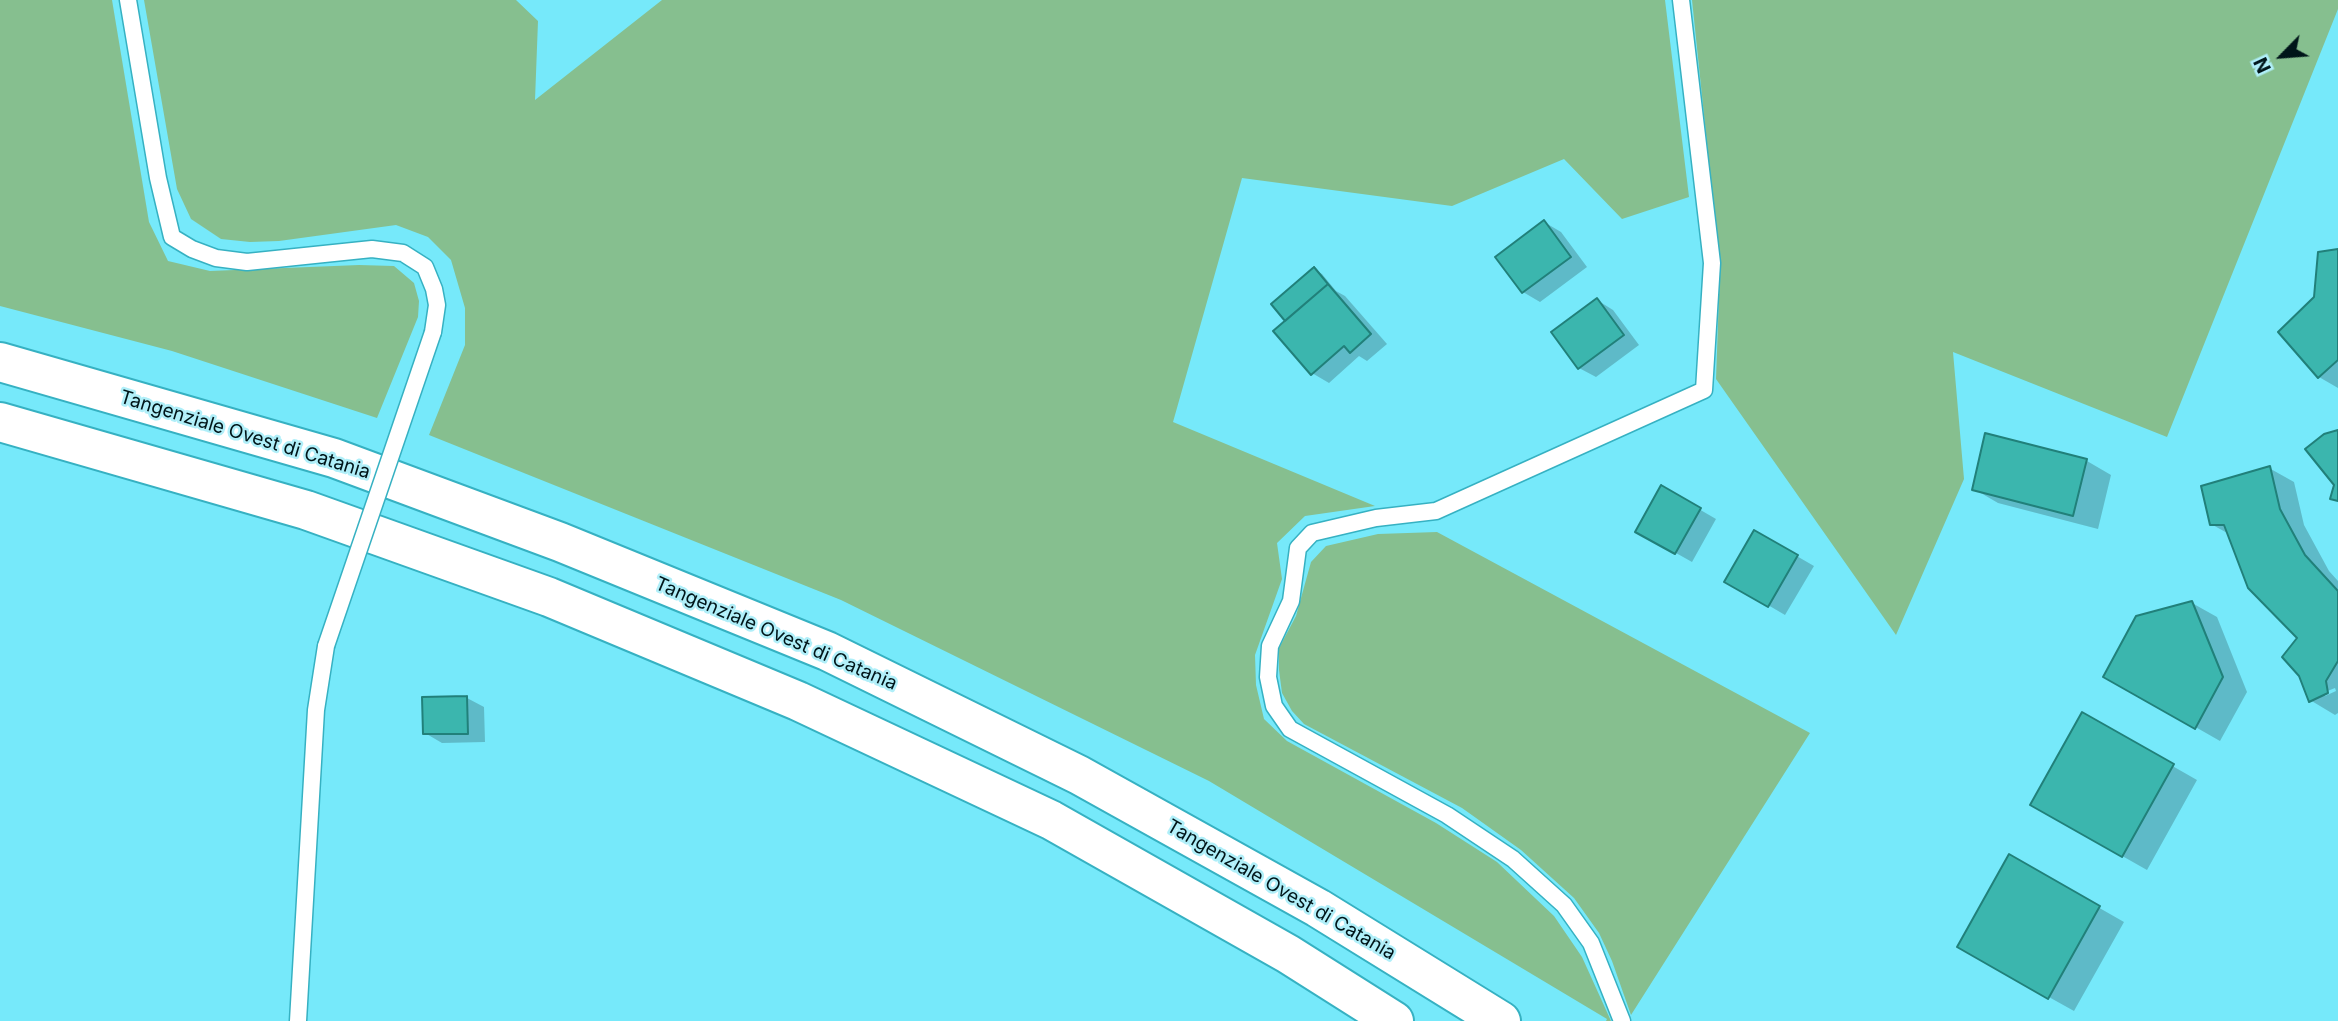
<!DOCTYPE html>
<html>
<head>
<meta charset="utf-8">
<style>
  body { margin:0 }
  #map { position:relative; width:2338px; height:1021px; overflow:hidden; background:#76e9fa; font-family:Inter,sans-serif }
  canvas { display:block }
  .north { position:absolute; left:2247px; top:21px; width:70px; height:70px; -webkit-text-stroke:5px #b0eff9; paint-order:stroke; rotate:245deg; font-size:19px; font-weight:700; line-height:28px; text-align:center; color:#001519 }
  .north::after { content:''; display:block; margin:auto; width:24px; height:32px; background:#001519; clip-path:polygon(50% 0,100% 100%,50% 72%,0 100%) }
</style>
</head>
<body>
<div id="map">
<canvas width="2338" height="1021"></canvas>
<div class="north">N</div>
</div>
<script>
const ctx = document.querySelector('canvas').getContext('2d');
ctx.lineJoin = 'round';
function paint(path, color) { ctx.fillStyle = color; ctx.fill(path, 'evenodd'); }
const poly = rows => new Path2D(rows.map(r => 'M' + r).join(''));
function stroke(path, color, width, dash) { ctx.strokeStyle = color; ctx.lineWidth = width; ctx.lineCap = dash ? 'butt' : 'round'; ctx.setLineDash(dash || []); ctx.stroke(path); }
function label(font, color, halo, rows, align = 'center') {
  ctx.font = font + ' Inter,sans-serif'; ctx.lineWidth = 5; ctx.setLineDash([]); ctx.textBaseline = 'middle'; ctx.strokeStyle = halo; ctx.fillStyle = color; for (const [text, x, y, turn = 0] of rows) {
    ctx.save(); ctx.translate(x, y); ctx.rotate((+turn || 0) * Math.PI / 180); ctx.textAlign = isNaN(turn) ? turn : align; if (halo) ctx.strokeText(text, 0, 0); ctx.fillText(text, 0, 0); ctx.restore();
  }
}
paint(poly([
  [0,0,112,0,149,222,168,261,210,271,359,265,394,266,414,283,419,301,418,317,377,418,172,351,0,306],
  [144,0,516,0,538,21,535,100,662,0,1665,0,1689,197,1622,219,1564,159,1452,206,1242,178,1173,422,1375,506,1305,516,1277,543,1282,579,1255,655,1256,685,1264,719,1287,741,1436,823,1497,862,1554,916,1582,957,1611,1021,1606,1021,1607,1019,1209,781,841,600,429,435,465,345,465,308,451,260,428,237,396,225,279,241,250,242,221,239,191,219,177,189],
  [1692,0,2338,0,2338,9,2167,437,1953,352,1964,479,1896,635,1716,379,1720,268],
  [1437,532,1810,733,1631,1015,1612,961,1599,933,1574,898,1521,850,1462,808,1304,724,1292,711,1282,693,1279,670,1279,648,1296,616,1311,562,1326,546,1378,534]
]), '#86bf8f');
paint(poly([
  [1544,222,1561,232,1587,267,1540,302,1523,292,1497,257],
  [2338,251,2338,388,2319,377,2316,297],
  [1314,269,1322,274,1336,291,1345,296,1387,344,1367,361,1359,356,1329,383,1312,373,1288,321],
  [1597,300,1613,310,1639,345,1596,377,1579,368],
  [1987,435,2087,461,2111,475,2098,529,1998,503,1974,489],
  [2269,468,2294,482,2304,525,2329,571,2338,581,2338,713,2335,715,2310,700,2299,638,2229,534,2211,524],
  [2335,688,2336,691,2325,696,2325,692],
  [1661,487,1716,519,1692,562,1637,531],
  [1755,532,1814,566,1785,615,1727,581],
  [2192,603,2217,617,2247,692,2220,741,2106,676],
  [467,698,484,707,485,742,442,743,425,733],
  [2083,715,2197,780,2147,870,2032,805],
  [2010,857,2124,922,2074,1011,1959,947]
]), '#0003');
const building = poly([
  [1544,220,1571,257,1522,293,1495,257,1544,220],
  [2338,249,2338,360,2318,378,2278,332,2314,297,2318,252,2338,249],
  [1314,267,1328,284,1285,321,1271,304,1314,267],
  [1328,284,1371,334,1350,353,1344,346,1311,375,1273,331,1328,284],
  [1597,298,1624,335,1578,369,1551,332,1597,298],
  [2338,430,2338,501,2330,499,2334,485,2305,449,2324,434,2338,430],
  [1985,433,2087,459,2073,516,1972,490,1985,433],
  [2270,466,2280,509,2305,555,2338,591,2338,661,2326,681,2328,693,2309,702,2299,676,2282,657,2297,638,2248,588,2224,525,2210,525,2201,486,2270,466],
  [1661,485,1701,508,1675,554,1635,532,1661,485],
  [1754,530,1798,555,1768,607,1724,582,1754,530],
  [2192,601,2223,677,2195,729,2103,677,2136,616,2192,601],
  [467,696,468,734,423,734,422,697,467,696],
  [2082,712,2174,764,2122,857,2030,805,2082,712],
  [2009,854,2100,906,2048,999,1957,947,2009,854]
]);
paint(building, '#3bb6ae');
stroke(building, '#21807a', 2);
const service = poly([
  [128,0,158,178,172,237,192,249,216,258,247,262,372,249,403,253,425,267,434,289,437,305,433,332],
  [298,1021,316,710,326,646],
  [1622,1021,1591,943,1564,905,1513,859,1447,815,1290,729,1274,706,1268,677,1270,646,1291,601,1298,548,1312,533,1376,518,1436,511,1704,390,1712,263,1681,0]
]);
const motorway = poly([
  [0,362,334,458,560,542,827,651,1079,775,1318,908,1501,1021],
  [0,422,306,510,549,597,798,701,1051,820,1288,954,1394,1021]
]);
stroke(service, '#36b1c2', 19);
stroke(motorway, '#36b1c2', 42);
stroke(service, '#fff', 16);
stroke(motorway, '#fff', 38);
const serviceBridge = poly([
  [326,646,433,332]
]);
stroke(serviceBridge, '#36b1c2', 19, []);
stroke(serviceBridge, '#fff', 16);
label('19px', '#001519', '#b0eff9', [
  ["Tangenziale Ovest di Catania",245,435,17],
  ["Tangenziale Ovest di Catania",776,634,23],
  ["Tangenziale Ovest di Catania",1281,890,30]
]);
</script>
</body>
</html>
